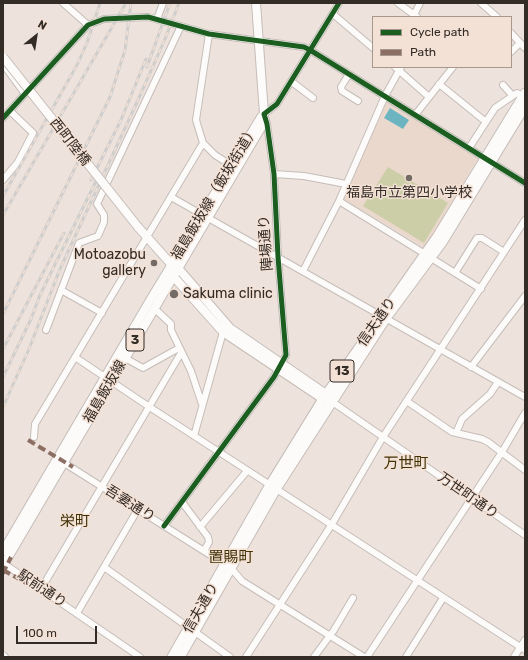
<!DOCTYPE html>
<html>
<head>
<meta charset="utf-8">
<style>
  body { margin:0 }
  #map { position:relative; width:528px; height:660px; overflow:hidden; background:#ede2dc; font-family:Rubik,sans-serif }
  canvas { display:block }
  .frame { position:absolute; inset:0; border:4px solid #322b26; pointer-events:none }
  .legend { position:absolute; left:372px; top:16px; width:140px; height:52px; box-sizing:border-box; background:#f4e1d5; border:1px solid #a6988f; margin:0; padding:5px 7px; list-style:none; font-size:12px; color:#322b26 }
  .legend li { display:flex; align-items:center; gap:8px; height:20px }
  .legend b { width:20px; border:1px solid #a6988f }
  .north { position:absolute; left:16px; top:16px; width:40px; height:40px; -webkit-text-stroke:3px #f4e1d5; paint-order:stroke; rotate:30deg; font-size:11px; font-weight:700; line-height:16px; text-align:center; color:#322b26 }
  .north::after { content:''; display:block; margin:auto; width:14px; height:18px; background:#322b26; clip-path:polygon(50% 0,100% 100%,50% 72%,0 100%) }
  .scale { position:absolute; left:16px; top:626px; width:81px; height:18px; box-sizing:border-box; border:2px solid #322b26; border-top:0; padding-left:5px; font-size:12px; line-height:14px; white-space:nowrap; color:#322b26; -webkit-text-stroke:3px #f4e1d5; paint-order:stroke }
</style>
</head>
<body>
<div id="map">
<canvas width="528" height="660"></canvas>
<div class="frame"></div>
<ul class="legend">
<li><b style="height:5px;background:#1b5e20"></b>Cycle path</li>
<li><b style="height:5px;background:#8d6e63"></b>Path</li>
</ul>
<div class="north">N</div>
<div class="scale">100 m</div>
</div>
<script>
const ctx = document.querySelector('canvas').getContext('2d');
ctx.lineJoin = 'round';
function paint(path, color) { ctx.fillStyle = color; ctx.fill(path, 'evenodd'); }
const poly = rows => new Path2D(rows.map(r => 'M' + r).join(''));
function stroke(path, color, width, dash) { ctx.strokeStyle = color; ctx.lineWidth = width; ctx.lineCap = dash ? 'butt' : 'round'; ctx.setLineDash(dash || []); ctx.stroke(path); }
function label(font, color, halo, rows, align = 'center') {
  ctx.font = font + ' Rubik,"Noto Sans JP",sans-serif'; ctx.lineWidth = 3; ctx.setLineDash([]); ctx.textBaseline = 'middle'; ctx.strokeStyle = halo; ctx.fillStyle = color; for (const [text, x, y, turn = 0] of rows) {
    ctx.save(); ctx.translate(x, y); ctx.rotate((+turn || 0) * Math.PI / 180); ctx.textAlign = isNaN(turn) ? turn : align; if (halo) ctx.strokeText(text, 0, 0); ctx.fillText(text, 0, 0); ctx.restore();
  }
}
paint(poly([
  [387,102,478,158,425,248,342,198]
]), '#ebd8cd');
paint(poly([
  [388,167,448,203,424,243,363,206]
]), '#cccea7');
paint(poly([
  [390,108,409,120,403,129,384,118]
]), '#6cb5c0');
const minor = poly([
  [63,3,88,25],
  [398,3,417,17],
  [481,3,497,17],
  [333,14,373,48],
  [414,15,420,3],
  [157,19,163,3],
  [511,33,525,48],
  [209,34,196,120,203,143,215,155,234,167],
  [511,52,520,43],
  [3,64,25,94],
  [395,67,429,97],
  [349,74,341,87,342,91,358,101],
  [292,82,313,98],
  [439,84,486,122],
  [503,85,512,95],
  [415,115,453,67],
  [3,118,88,25,104,19,148,17,209,34,304,47,310,50,525,183],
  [469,148,495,108,517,93,523,96],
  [274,174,304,176,346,184],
  [3,180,18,162,33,133,10,111],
  [171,197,525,397],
  [339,201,425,254],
  [431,258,481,289],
  [303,271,339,201,385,96,401,67],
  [455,273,477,238,482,238,504,252],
  [61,290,102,313],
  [154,308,171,324,171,330,191,371,202,404],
  [46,330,79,243,98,236,104,222,104,215,97,204,181,26],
  [75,357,148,406,525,650],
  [125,358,143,368,179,348],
  [471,367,525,296],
  [331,401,525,535],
  [408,402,452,432,482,439,488,442,525,470],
  [456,433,462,419,490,394,498,382],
  [194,436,223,332],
  [34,437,35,424,203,143],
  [61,461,231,568,242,581,364,657],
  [182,502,208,537,209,542,204,551],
  [164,526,274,377,286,355,278,257,274,174,267,124,264,114,277,104,339,3],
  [200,527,247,471],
  [3,563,140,657],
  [104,567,230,657],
  [41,589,181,353],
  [77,613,138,509],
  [246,657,332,524,383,437,525,220],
  [314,657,334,630,353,598],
  [367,657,502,452,525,413],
  [406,657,443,598],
  [514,657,525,640]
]);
const major = poly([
  [138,227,171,264,178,268,230,328,326,394,330,399],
  [172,271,173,276,223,332,323,399,329,401],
  [3,551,149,302,261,117],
  [3,566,262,126,264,114,256,3],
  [3,656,4,657]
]);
const highway = poly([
  [172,657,270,485,323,399,437,237,525,93],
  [180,657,276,489,386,318,443,241,525,106]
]);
stroke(minor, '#c5bdb8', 8);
stroke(major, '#c5bdb8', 10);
stroke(highway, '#c5bdb8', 11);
stroke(minor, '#fcfbfa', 6);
stroke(major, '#fcfbfa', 8);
stroke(highway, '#fcfbfa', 9);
const rail = poly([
  [147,67,170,3],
  [91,180,121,120,146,59],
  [3,196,77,65,87,43,100,3],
  [3,215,126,3],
  [3,314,110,97,125,50,131,3],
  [3,349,64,233],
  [3,377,31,319,40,295,99,175],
  [3,407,29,349,60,269,138,100,165,39,179,3]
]);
stroke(rail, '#d0cecc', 3);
stroke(rail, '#f4e1d5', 1.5, [4.5]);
const majorBridge = poly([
  [3,57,138,227]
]);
stroke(majorBridge, '#c5bdb8', 10, []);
stroke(majorBridge, '#fcfbfa', 8);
stroke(poly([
  [28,440,73,467],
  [3,570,28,584],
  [6,573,4,571,11,557]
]), '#8d6e63', 4, [8, 4]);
stroke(poly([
  [3,118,88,25,104,19,148,17,209,34,304,47,310,50,525,183],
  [164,526,274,377,286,355,278,257,274,174,267,124,264,114,277,104,339,3]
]), '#1b5e20', 5);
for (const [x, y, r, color] of [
  [409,178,4,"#736b66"],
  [154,263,4,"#736b66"],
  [174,294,5,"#736b66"]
]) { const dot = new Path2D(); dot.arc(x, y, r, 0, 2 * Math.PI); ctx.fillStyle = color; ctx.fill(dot); stroke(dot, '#f4e1d5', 1.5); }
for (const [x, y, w] of [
  [135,340,18],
  [342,371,24]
]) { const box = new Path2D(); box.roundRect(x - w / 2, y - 11, w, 22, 3); ctx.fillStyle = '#f4e1d5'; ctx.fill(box); stroke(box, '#322b26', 1); }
label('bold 13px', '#322b26', null, [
  ["3",135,340],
  ["13",342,371]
]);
label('14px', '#322b26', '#f4e1d5', [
  ["西町陸橋",70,142,52],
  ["福島飯坂線（飯坂街道）",215,193,-59],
  ["陣場通り",266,243,-94],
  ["信夫通り",377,322,-55],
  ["福島飯坂線",105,392,-60],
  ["万世町通り",468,496,35],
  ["吾妻通り",130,504,32],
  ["駅前通り",42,589,34],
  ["信夫通り",201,608,-60]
]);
label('14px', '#322b26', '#f4e1d5', [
  ["福島市立第四小学校",409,193],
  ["Motoazobu",146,255,"right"],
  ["gallery",146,271,"right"],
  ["Sakuma clinic",183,294,"left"]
]);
label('15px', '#3f3207', '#f4e1d5', [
  ["万世町",406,464],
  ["栄町",75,522],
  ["置賜町",231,558]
]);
</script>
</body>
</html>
